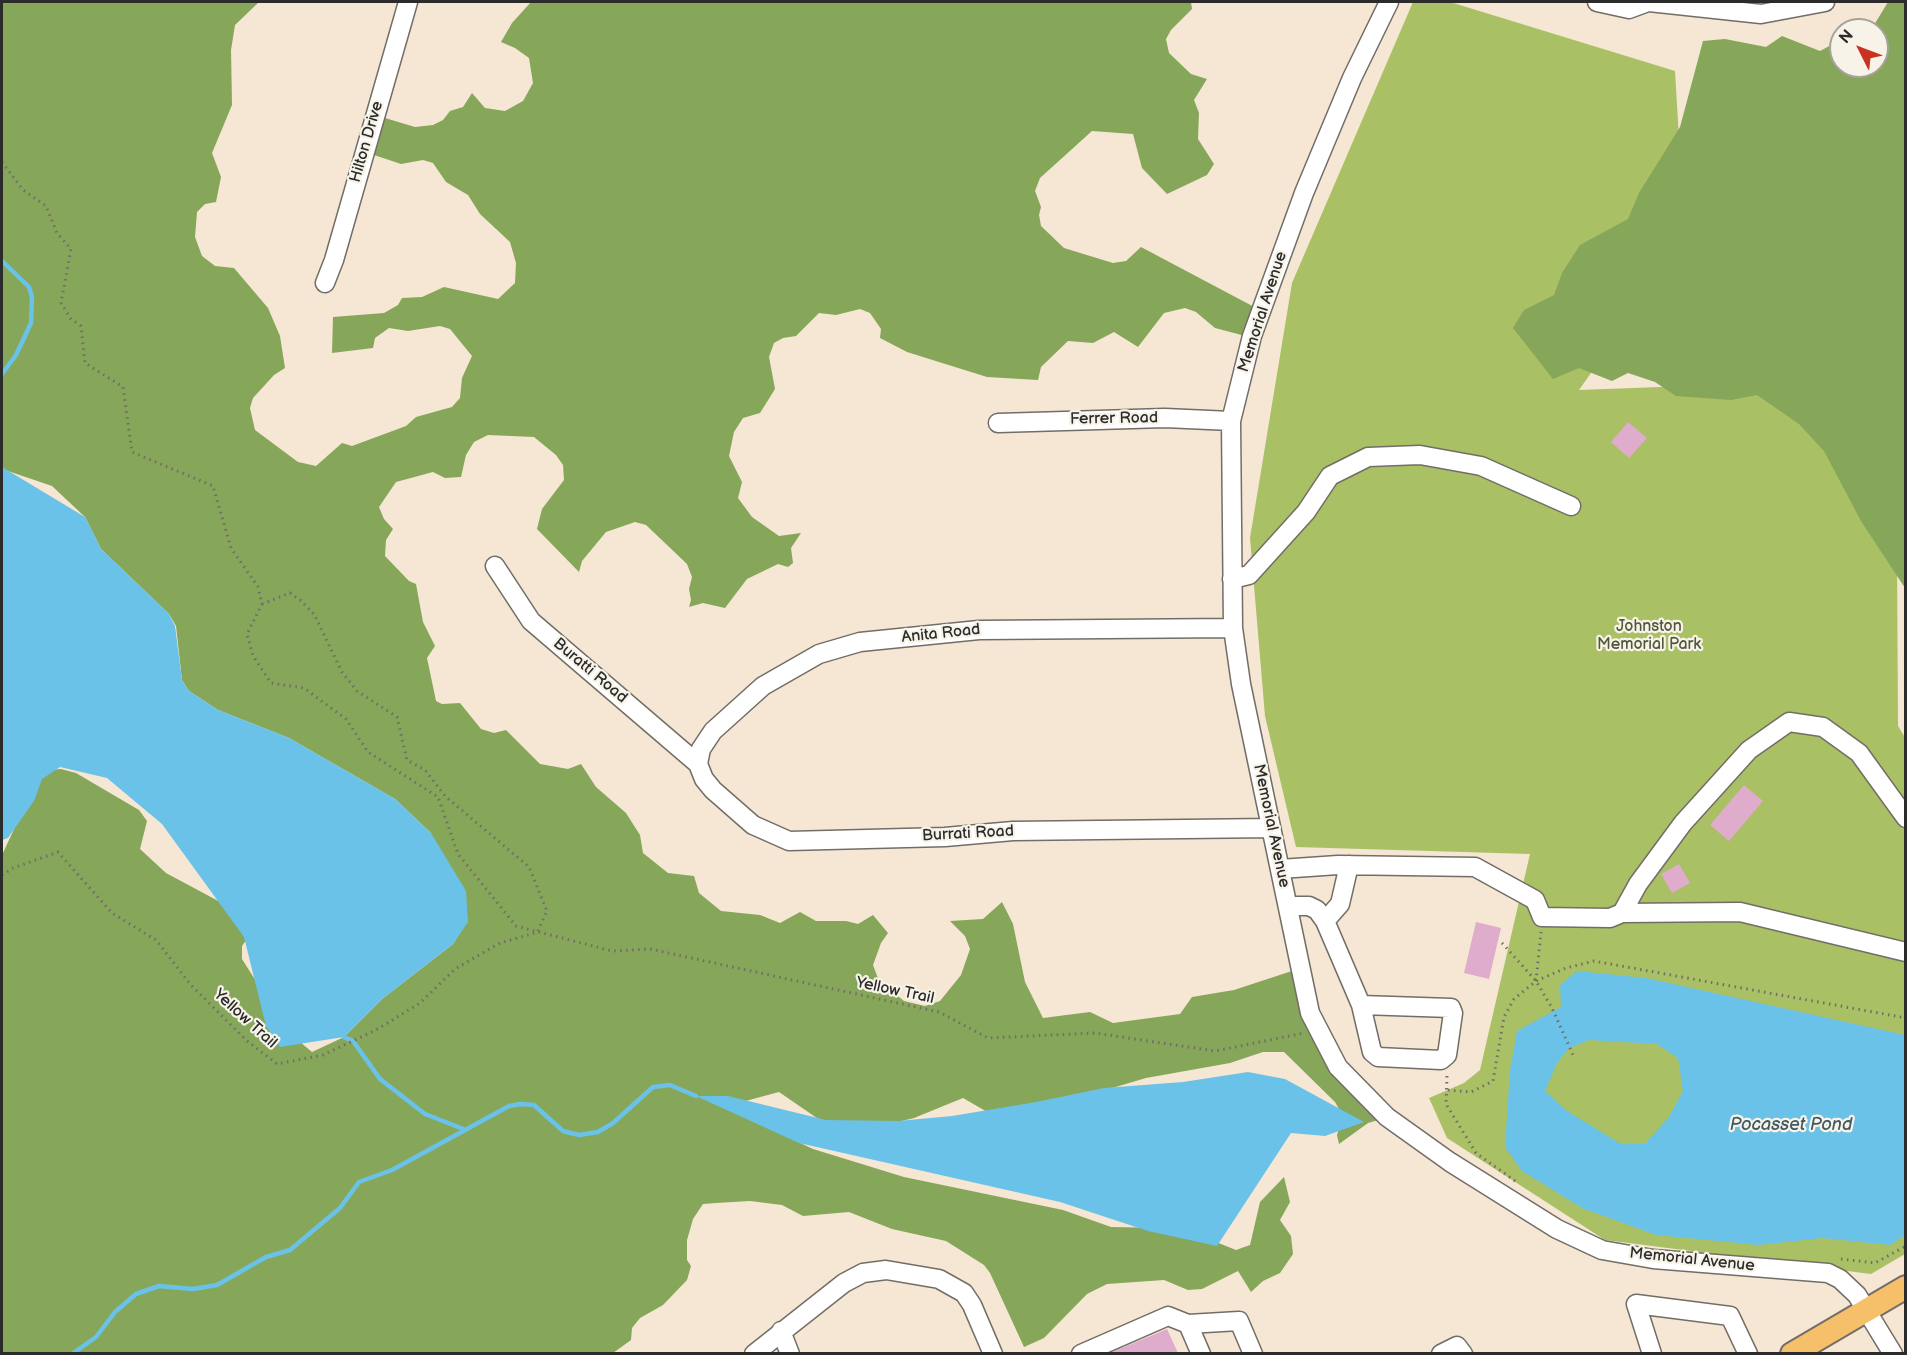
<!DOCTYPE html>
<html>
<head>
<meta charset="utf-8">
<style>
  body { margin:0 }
  #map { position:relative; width:1907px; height:1355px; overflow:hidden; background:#f5e7d3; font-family:"Balsamiq Sans",sans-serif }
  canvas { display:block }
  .frame { position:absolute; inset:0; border:3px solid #2b2b2b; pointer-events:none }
  .north { position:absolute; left:1829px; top:18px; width:60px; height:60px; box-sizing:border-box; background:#f7f3e8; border:2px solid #a5a39c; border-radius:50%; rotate:312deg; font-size:16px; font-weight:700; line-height:24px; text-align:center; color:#2b2b2b }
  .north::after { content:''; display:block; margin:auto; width:21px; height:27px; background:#c8321e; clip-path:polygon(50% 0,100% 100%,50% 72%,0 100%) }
</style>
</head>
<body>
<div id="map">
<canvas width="1907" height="1355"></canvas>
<div class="frame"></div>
<div class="north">N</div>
</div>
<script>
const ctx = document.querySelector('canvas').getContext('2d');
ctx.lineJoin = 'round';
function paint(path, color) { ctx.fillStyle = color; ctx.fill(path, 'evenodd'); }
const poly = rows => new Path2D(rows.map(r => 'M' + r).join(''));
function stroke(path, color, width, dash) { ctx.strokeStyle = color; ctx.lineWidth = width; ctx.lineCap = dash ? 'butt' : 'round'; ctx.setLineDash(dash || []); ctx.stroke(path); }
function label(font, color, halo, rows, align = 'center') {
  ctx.font = font + ' "Balsamiq Sans",sans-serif'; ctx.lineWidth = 4.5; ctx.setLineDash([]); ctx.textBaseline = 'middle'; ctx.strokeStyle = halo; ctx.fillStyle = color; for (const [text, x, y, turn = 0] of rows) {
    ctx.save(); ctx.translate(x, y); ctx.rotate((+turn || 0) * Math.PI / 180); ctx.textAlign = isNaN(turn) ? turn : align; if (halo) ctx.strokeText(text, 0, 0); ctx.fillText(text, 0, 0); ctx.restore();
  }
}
paint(poly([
  [1413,2,1450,2,1675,71,1685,239,1579,390,1795,382,1897,556,1898,726,1906,739,1905,1254,1871,1274,1605,1240,1447,1138,1429,1098,1464,1083,1480,1070,1530,854,1296,847,1265,716,1250,538,1292,283]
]), '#a9c065');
paint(poly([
  [2,2,259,2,235,25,231,50,232,105,212,153,221,177,216,202,205,204,197,212,195,237,202,256,215,266,234,268,268,308,280,336,285,368,274,375,253,398,250,408,255,430,298,462,316,466,342,443,352,446,406,426,416,417,452,407,460,398,462,378,472,356,450,329,440,326,408,331,389,328,375,338,373,348,332,353,333,317,384,313,398,305,402,298,422,297,444,287,498,299,515,283,516,263,510,242,480,214,468,195,446,182,433,163,423,160,401,164,365,152,375,115,415,127,433,125,443,120,450,111,463,107,472,93,485,108,505,111,523,101,533,83,529,58,515,48,501,42,512,23,531,2,1191,2,1192,9,1171,30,1166,39,1169,53,1191,74,1207,79,1194,100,1199,113,1198,139,1214,164,1207,175,1167,194,1142,168,1133,134,1092,131,1040,178,1035,191,1041,207,1039,215,1041,226,1064,248,1113,263,1126,261,1141,247,1258,309,1249,337,1215,328,1196,312,1185,308,1164,313,1138,347,1114,332,1093,343,1068,341,1041,367,1038,380,987,377,907,352,880,338,881,329,870,313,860,309,836,315,819,313,796,336,783,338,774,343,769,357,775,389,760,413,743,418,734,432,729,456,742,482,738,498,752,517,779,536,801,533,791,548,793,563,788,567,778,564,747,579,725,608,703,603,689,607,691,600,689,589,692,577,687,564,646,525,635,522,606,532,582,561,579,572,537,529,542,509,564,480,563,465,556,455,534,437,488,435,474,442,466,455,461,477,445,478,433,472,396,482,379,507,384,519,393,529,386,540,385,556,409,581,416,584,423,622,435,646,427,658,436,701,442,704,460,703,481,729,494,733,506,730,540,764,568,769,581,764,596,787,626,813,640,835,643,853,668,873,694,876,699,893,721,911,760,915,780,923,800,912,816,921,846,921,858,924,873,915,888,933,881,943,873,965,879,981,904,1001,925,1006,940,1001,961,975,970,949,965,936,950,921,983,919,1002,902,1013,924,1025,982,1043,1018,1090,1012,1113,1023,1180,1014,1192,997,1234,990,1298,969,1336,1061,1389,1117,1368,1123,1339,1144,1337,1135,1343,1116,1335,1102,1284,1052,1263,1052,1230,1063,1146,1078,1031,1112,989,1113,963,1098,914,1118,865,1130,827,1125,779,1092,738,1103,775,1131,813,1149,904,1177,1063,1210,1111,1227,1163,1228,1201,1236,1236,1250,1250,1245,1260,1202,1284,1177,1290,1202,1280,1220,1291,1236,1293,1254,1280,1273,1263,1281,1251,1292,1238,1271,1202,1289,1188,1290,1164,1280,1107,1284,1087,1294,1044,1338,1024,1347,990,1273,984,1265,946,1241,892,1229,849,1212,803,1216,782,1205,750,1201,716,1203,703,1204,693,1219,687,1240,687,1260,691,1266,687,1280,663,1305,640,1318,632,1328,631,1340,613,1353,2,1353,2,855,35,784,47,770,61,769,76,773,139,810,147,821,140,849,166,873,222,903,255,927,242,946,242,959,288,1032,312,1052,344,1037,382,999,453,944,458,936,431,833,395,799,289,738,218,710,189,691,182,680,176,626,169,614,101,549,85,517,52,486,2,469],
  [1888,2,1906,2,1905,588,1861,521,1824,451,1799,424,1757,395,1731,400,1676,396,1655,382,1628,373,1612,381,1579,368,1553,379,1513,328,1524,310,1554,295,1562,273,1580,245,1628,219,1639,193,1680,127,1703,41,1725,39,1766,47,1782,36,1820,51,1835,43,1841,46,1841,66,1877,66,1877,30,1871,30]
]), '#86a65a');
paint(poly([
  [2,467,85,517,101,549,169,614,175,626,182,680,189,691,218,710,289,738,395,799,431,833,466,891,468,922,453,944,382,999,344,1037,280,1047,266,1026,244,937,162,824,107,778,60,767,42,779,34,801,8,838,2,840],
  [1577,971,1646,978,1905,1035,1905,1235,1890,1245,1822,1238,1759,1245,1656,1235,1582,1208,1522,1171,1505,1147,1510,1070,1517,1031,1561,1007,1560,985],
  [1589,1040,1657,1044,1678,1058,1683,1091,1669,1117,1645,1144,1621,1144,1567,1111,1545,1091,1557,1063,1569,1048],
  [1248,1072,1285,1079,1364,1122,1325,1136,1291,1133,1217,1246,1148,1231,1060,1202,799,1143,696,1096,728,1096,826,1120,898,1121,952,1116,1036,1102,1104,1088,1183,1082]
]), '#6bc2e8');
stroke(poly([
  [2,261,29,287,32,297,31,323,16,355,2,374],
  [344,1037,353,1041,380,1079,425,1114,466,1130],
  [72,1354,96,1337,115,1312,136,1294,159,1286,193,1289,217,1285,266,1257,290,1250,340,1208,359,1182,392,1170,509,1106,521,1104,534,1105,563,1131,579,1135,598,1132,613,1123,653,1087,670,1085,696,1096]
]), '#6bc2e8', 4.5);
paint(poly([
  [1628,422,1647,438,1629,458,1611,442],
  [1744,785,1763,801,1729,841,1710,825],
  [1679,864,1690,883,1672,893,1661,874],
  [1476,922,1501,928,1489,979,1464,973],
  [1167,1329,1178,1353,1110,1353]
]), '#dfadcb');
const minor = poly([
  [1389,2,1352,78,1304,193,1252,336,1231,421,1233,628,1241,684,1310,1013,1338,1067,1387,1117,1450,1162,1557,1229,1602,1250,1653,1259,1828,1273,1840,1279,1857,1295,1893,1354],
  [1597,2,1629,9,1648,2],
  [1649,2,1761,14,1825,2],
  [325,283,334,260,408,2],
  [998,423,1165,418,1231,421],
  [495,566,531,621,698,764],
  [1232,579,1249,575,1306,512,1330,476,1368,457,1420,455,1481,466,1571,506],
  [1233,628,979,630,860,642,819,654,763,686,713,731,701,749,698,764,704,779,713,790,753,825,789,841,945,837,1013,831,1271,828],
  [1280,869,1338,865,1475,867,1535,900,1542,917,1610,918,1622,913,1740,912,1906,952],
  [1288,906,1309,906,1317,910,1325,921,1361,1005,1372,1052,1378,1057,1441,1060,1447,1055,1453,1013,1451,1008,1361,1005],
  [1622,913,1638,884,1683,823,1749,750,1789,722,1823,727,1859,753,1906,818],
  [1325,921,1340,904,1349,865],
  [781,1331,790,1354],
  [754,1354,844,1283,863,1273,886,1270,939,1279,964,1293,972,1305,993,1354],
  [1081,1354,1168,1316,1188,1324],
  [1201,1354,1188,1324,1239,1321,1253,1354],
  [1441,1354,1457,1346,1463,1354],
  [1652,1354,1636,1304,1730,1316,1748,1354]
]);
const major = poly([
  [1792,1354,1906,1287]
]);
stroke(minor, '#726d66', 21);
stroke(major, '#726d66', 26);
stroke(poly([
  [2,162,23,190,46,206,57,233,71,249,61,303,71,319,81,326,85,363,123,387,132,452,213,486,231,548,258,587,262,604,247,634,253,656,271,683,304,688,346,719,368,752,438,797,458,854,516,926,612,951,650,949,939,1012,988,1038,1095,1033,1215,1051,1304,1033],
  [262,604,290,593,300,600,314,614,342,672,357,691,397,717,407,760,425,770,445,796,529,867,547,911,537,933],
  [2,875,13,868,58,852,112,913,156,940,190,984,246,1040,277,1064,323,1055,376,1030,420,1003,455,969,500,943,535,933],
  [1502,943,1536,981,1552,1008,1574,1057],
  [1536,981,1541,932],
  [1447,1076,1446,1104,1476,1153,1518,1183],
  [1448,1090,1471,1092,1493,1081,1504,1017,1514,999,1536,981,1566,968,1594,961,1906,1018],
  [1841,1259,1875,1263,1906,1246]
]), '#726d66', 3, [1.5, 4.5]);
stroke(minor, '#fff', 18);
stroke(major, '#f6c06b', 22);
label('16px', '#2b2b2b', '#f7f3e8', [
  ["Hilton Drive",367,142,-74],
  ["Memorial Avenue",1263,312,-72],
  ["Ferrer Road",1114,419,-1],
  ["Anita Road",941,634,-6],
  ["Buratti Road",590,671,40],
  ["Memorial Avenue",1271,826,78],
  ["Burrati Road",968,834,-3],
  ["Yellow Trail",895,991,12],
  ["Yellow Trail",245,1019,42],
  ["Memorial Avenue",1692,1260,6]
]);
label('16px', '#51583c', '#f7f3e8', [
  ["Johnston",1649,627],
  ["Memorial Park",1649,645]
]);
label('italic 18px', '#3e5864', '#f7f3e8', [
  ["Pocasset Pond",1791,1125]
]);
</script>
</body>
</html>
